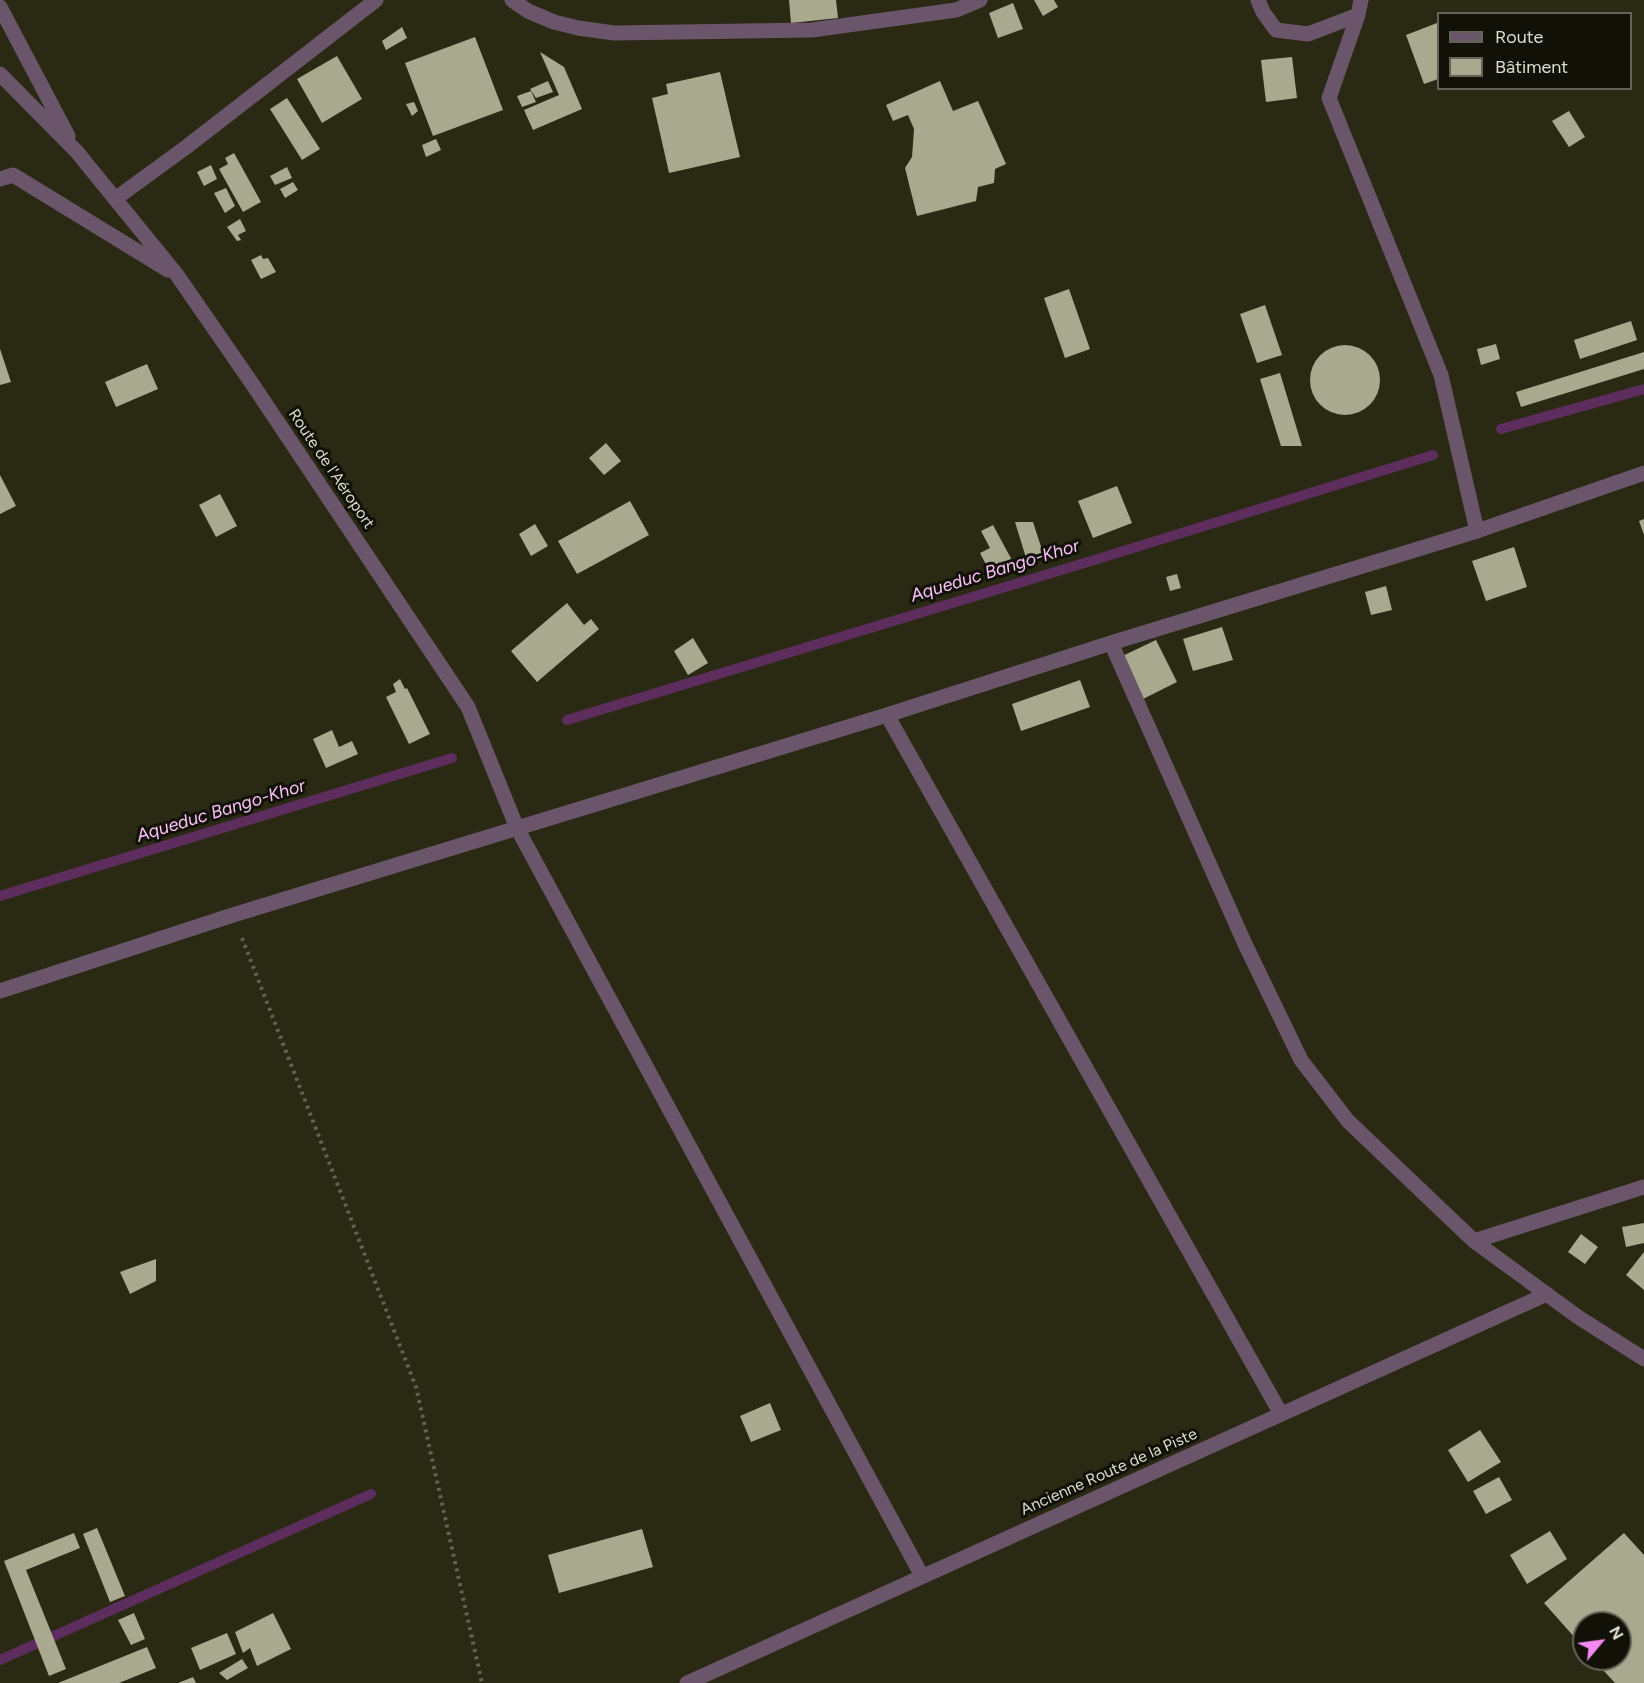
<!DOCTYPE html>
<html>
<head>
<meta charset="utf-8">
<style>
  body { margin:0 }
  #map { position:relative; width:1644px; height:1683px; overflow:hidden; background:#2a2914; font-family:Figtree,sans-serif }
  canvas { display:block }
  .legend { position:absolute; left:1437px; top:12px; width:195px; height:78px; box-sizing:border-box; background:#111108; border:2px solid #636358; margin:0; padding:8px 10px; list-style:none; font-size:18px; color:#ddddd0 }
  .legend li { display:flex; align-items:center; gap:12px; height:30px }
  .legend b { width:30px; border:2px solid #636358 }
  .north { position:absolute; left:1572px; top:1611px; width:60px; height:60px; box-sizing:border-box; background:#111108; border:2px solid #636358; border-radius:50%; rotate:61deg; font-size:16px; font-weight:700; line-height:24px; text-align:center; color:#ddddd0 }
  .north::after { content:''; display:block; margin:auto; width:21px; height:27px; background:#f38af2; clip-path:polygon(50% 0,100% 100%,50% 72%,0 100%) }
</style>
</head>
<body>
<div id="map">
<canvas width="1644" height="1683"></canvas>
<ul class="legend">
<li><b style="height:8px;background:#6b556a"></b>Route</li>
<li><b style="height:16px;background:#a9a990"></b>Bâtiment</li>
</ul>
<div class="north">N</div>
</div>
<script>
const ctx = document.querySelector('canvas').getContext('2d');
ctx.lineJoin = 'round';
const poly = rows => new Path2D(rows.map(r => 'M' + r).join(''));
function stroke(path, color, width, dash) { ctx.strokeStyle = color; ctx.lineWidth = width; ctx.lineCap = dash ? 'butt' : 'round'; ctx.setLineDash(dash || []); ctx.stroke(path); }
function paint(path, color) { ctx.fillStyle = color; ctx.fill(path, 'evenodd'); }
function label(font, color, halo, rows, align = 'center') {
  ctx.font = font + ' Figtree,sans-serif'; ctx.lineWidth = 6; ctx.setLineDash([]); ctx.textBaseline = 'middle'; ctx.strokeStyle = halo; ctx.fillStyle = color; for (const [text, x, y, turn = 0] of rows) {
    ctx.save(); ctx.translate(x, y); ctx.rotate((+turn || 0) * Math.PI / 180); ctx.textAlign = isNaN(turn) ? turn : align; if (halo) ctx.strokeText(text, 0, 0); ctx.fillText(text, 0, 0); ctx.restore();
  }
}
stroke(poly([
  [1501,429,1644,389],
  [567,720,1101,558,1433,455],
  [0,896,452,758],
  [0,1660,371,1494]
]), '#5d2e5d', 10);
paint(poly([
  [789,0,836,0,838,18,791,23],
  [1034,0,1054,0,1058,7,1043,16],
  [1013,3,1023,29,998,38,989,13],
  [1437,23,1438,79,1424,84,1406,35],
  [402,27,407,38,386,50,382,41],
  [475,37,503,110,433,136,405,63],
  [540,52,564,67,582,109,533,130,524,110,559,95],
  [337,56,362,99,322,123,297,79],
  [1292,57,1297,98,1266,102,1261,60],
  [720,72,740,157,669,173,652,98,668,94,666,84],
  [548,81,553,92,536,98,530,89],
  [940,81,953,111,978,101,1006,164,995,169,994,183,978,187,976,201,917,216,905,168,912,157,914,129,908,115,893,121,886,105],
  [531,91,536,102,522,107,517,96],
  [287,98,320,149,302,160,270,109],
  [414,102,418,111,412,116,406,104],
  [1569,111,1585,137,1569,147,1552,121],
  [436,139,441,150,426,157,422,145],
  [234,153,261,202,243,212,219,169,228,164,225,158],
  [211,165,217,179,204,186,197,172],
  [287,167,292,178,275,185,270,176],
  [293,182,298,190,285,198,280,189],
  [226,188,235,206,225,213,214,193],
  [240,219,246,231,238,235,241,240,237,241,227,227],
  [261,255,263,259,268,258,276,272,261,279,251,260],
  [1069,289,1090,349,1065,358,1044,298],
  [1265,305,1282,355,1257,363,1240,314],
  [1631,321,1637,340,1580,359,1574,340],
  [1496,344,1500,359,1481,365,1477,349],
  '1310 380a35 35 0 1 1 70 0a35 35 0 1 1-70 0Z',
  [0,349,11,382,0,385],
  [1644,352,1644,369,1521,407,1516,392],
  [147,364,158,389,116,407,105,382],
  [1280,373,1302,446,1281,446,1260,379],
  [606,443,621,461,604,475,589,458],
  [0,475,16,506,0,514],
  [1117,486,1132,523,1093,538,1078,501],
  [220,494,237,526,216,537,199,505],
  [630,501,649,535,577,574,558,541],
  [1644,519,1644,535,1639,521],
  [1015,522,1033,522,1045,559,1027,561],
  [535,524,548,546,531,556,519,534],
  [993,525,1014,564,992,576,980,553,990,548,981,531],
  [1514,547,1527,587,1486,601,1472,561],
  [1177,574,1181,588,1170,591,1166,577],
  [1386,586,1392,610,1371,615,1365,592],
  [567,603,584,625,591,619,599,629,537,682,511,651],
  [1222,627,1233,660,1193,671,1183,639],
  [693,638,708,663,688,675,674,651],
  [1156,640,1177,682,1133,704,1112,661],
  [400,679,405,689,407,688,430,734,409,744,386,697,396,692,393,684],
  [1080,680,1090,707,1021,731,1012,704],
  [332,730,339,747,352,741,358,754,326,768,313,739],
  [1644,1223,1644,1243,1626,1247,1622,1227],
  [1581,1234,1598,1247,1585,1264,1568,1252],
  [1644,1252,1644,1290,1626,1275],
  [156,1259,156,1281,130,1294,120,1272],
  [770,1403,781,1430,751,1442,740,1416],
  [1480,1430,1501,1462,1468,1482,1448,1450],
  [1499,1477,1512,1500,1486,1514,1473,1491],
  [97,1528,125,1596,110,1602,83,1534],
  [642,1529,653,1567,559,1593,548,1555],
  [1550,1531,1567,1559,1527,1584,1510,1555],
  [74,1533,80,1548,26,1570,66,1669,49,1676,4,1561],
  [1624,1533,1644,1555,1644,1683,1615,1683,1593,1659,1620,1659,1620,1623,1584,1623,1584,1648,1544,1603],
  [134,1613,145,1639,131,1645,118,1620],
  [273,1613,291,1649,257,1666,250,1648,243,1653,235,1632],
  [227,1633,236,1654,200,1670,191,1648],
  [147,1647,156,1668,119,1683,58,1683],
  [242,1659,248,1668,227,1680,219,1673],
  [193,1677,196,1683,178,1683]
]), '#a9a990');
stroke(poly([
  [242,938,416,1387,482,1683]
]), '#636350', 4, [3, 4.5]);
stroke(poly([
  [512,0,528,11,554,22,578,28,614,33,812,30,956,10,980,0],
  [1258,0,1263,12,1276,30,1308,34,1358,15],
  [1361,0,1358,15,1329,98,1441,375,1477,531],
  [0,7,68,136],
  [0,74,77,152,177,275,253,385,468,707,517,828,922,1576],
  [0,179,13,175,168,270],
  [115,199,185,148,376,0],
  [1111,643,1245,944,1301,1060,1348,1121,1474,1241,1578,1317,1644,1359],
  [887,715,1281,1414],
  [1474,1241,1644,1187],
  [687,1683,1547,1294]
]), '#6b556a', 15);
stroke(poly([
  [0,991,233,915,887,715,1111,643,1477,531,1644,473]
]), '#6b556a', 15);
label('16px', '#ddddd0', '#111108', [
  ["Route de l'Aéroport",331,469,56],
  ["Ancienne Route de la Piste",1109,1472,-24]
]);
label('italic 18px', '#fcc1fb', '#111108', [
  ["Aqueduc Bango-Khor",995,571,-17],
  ["Aqueduc Bango-Khor",221,811,-17]
]);
</script>
</body>
</html>
